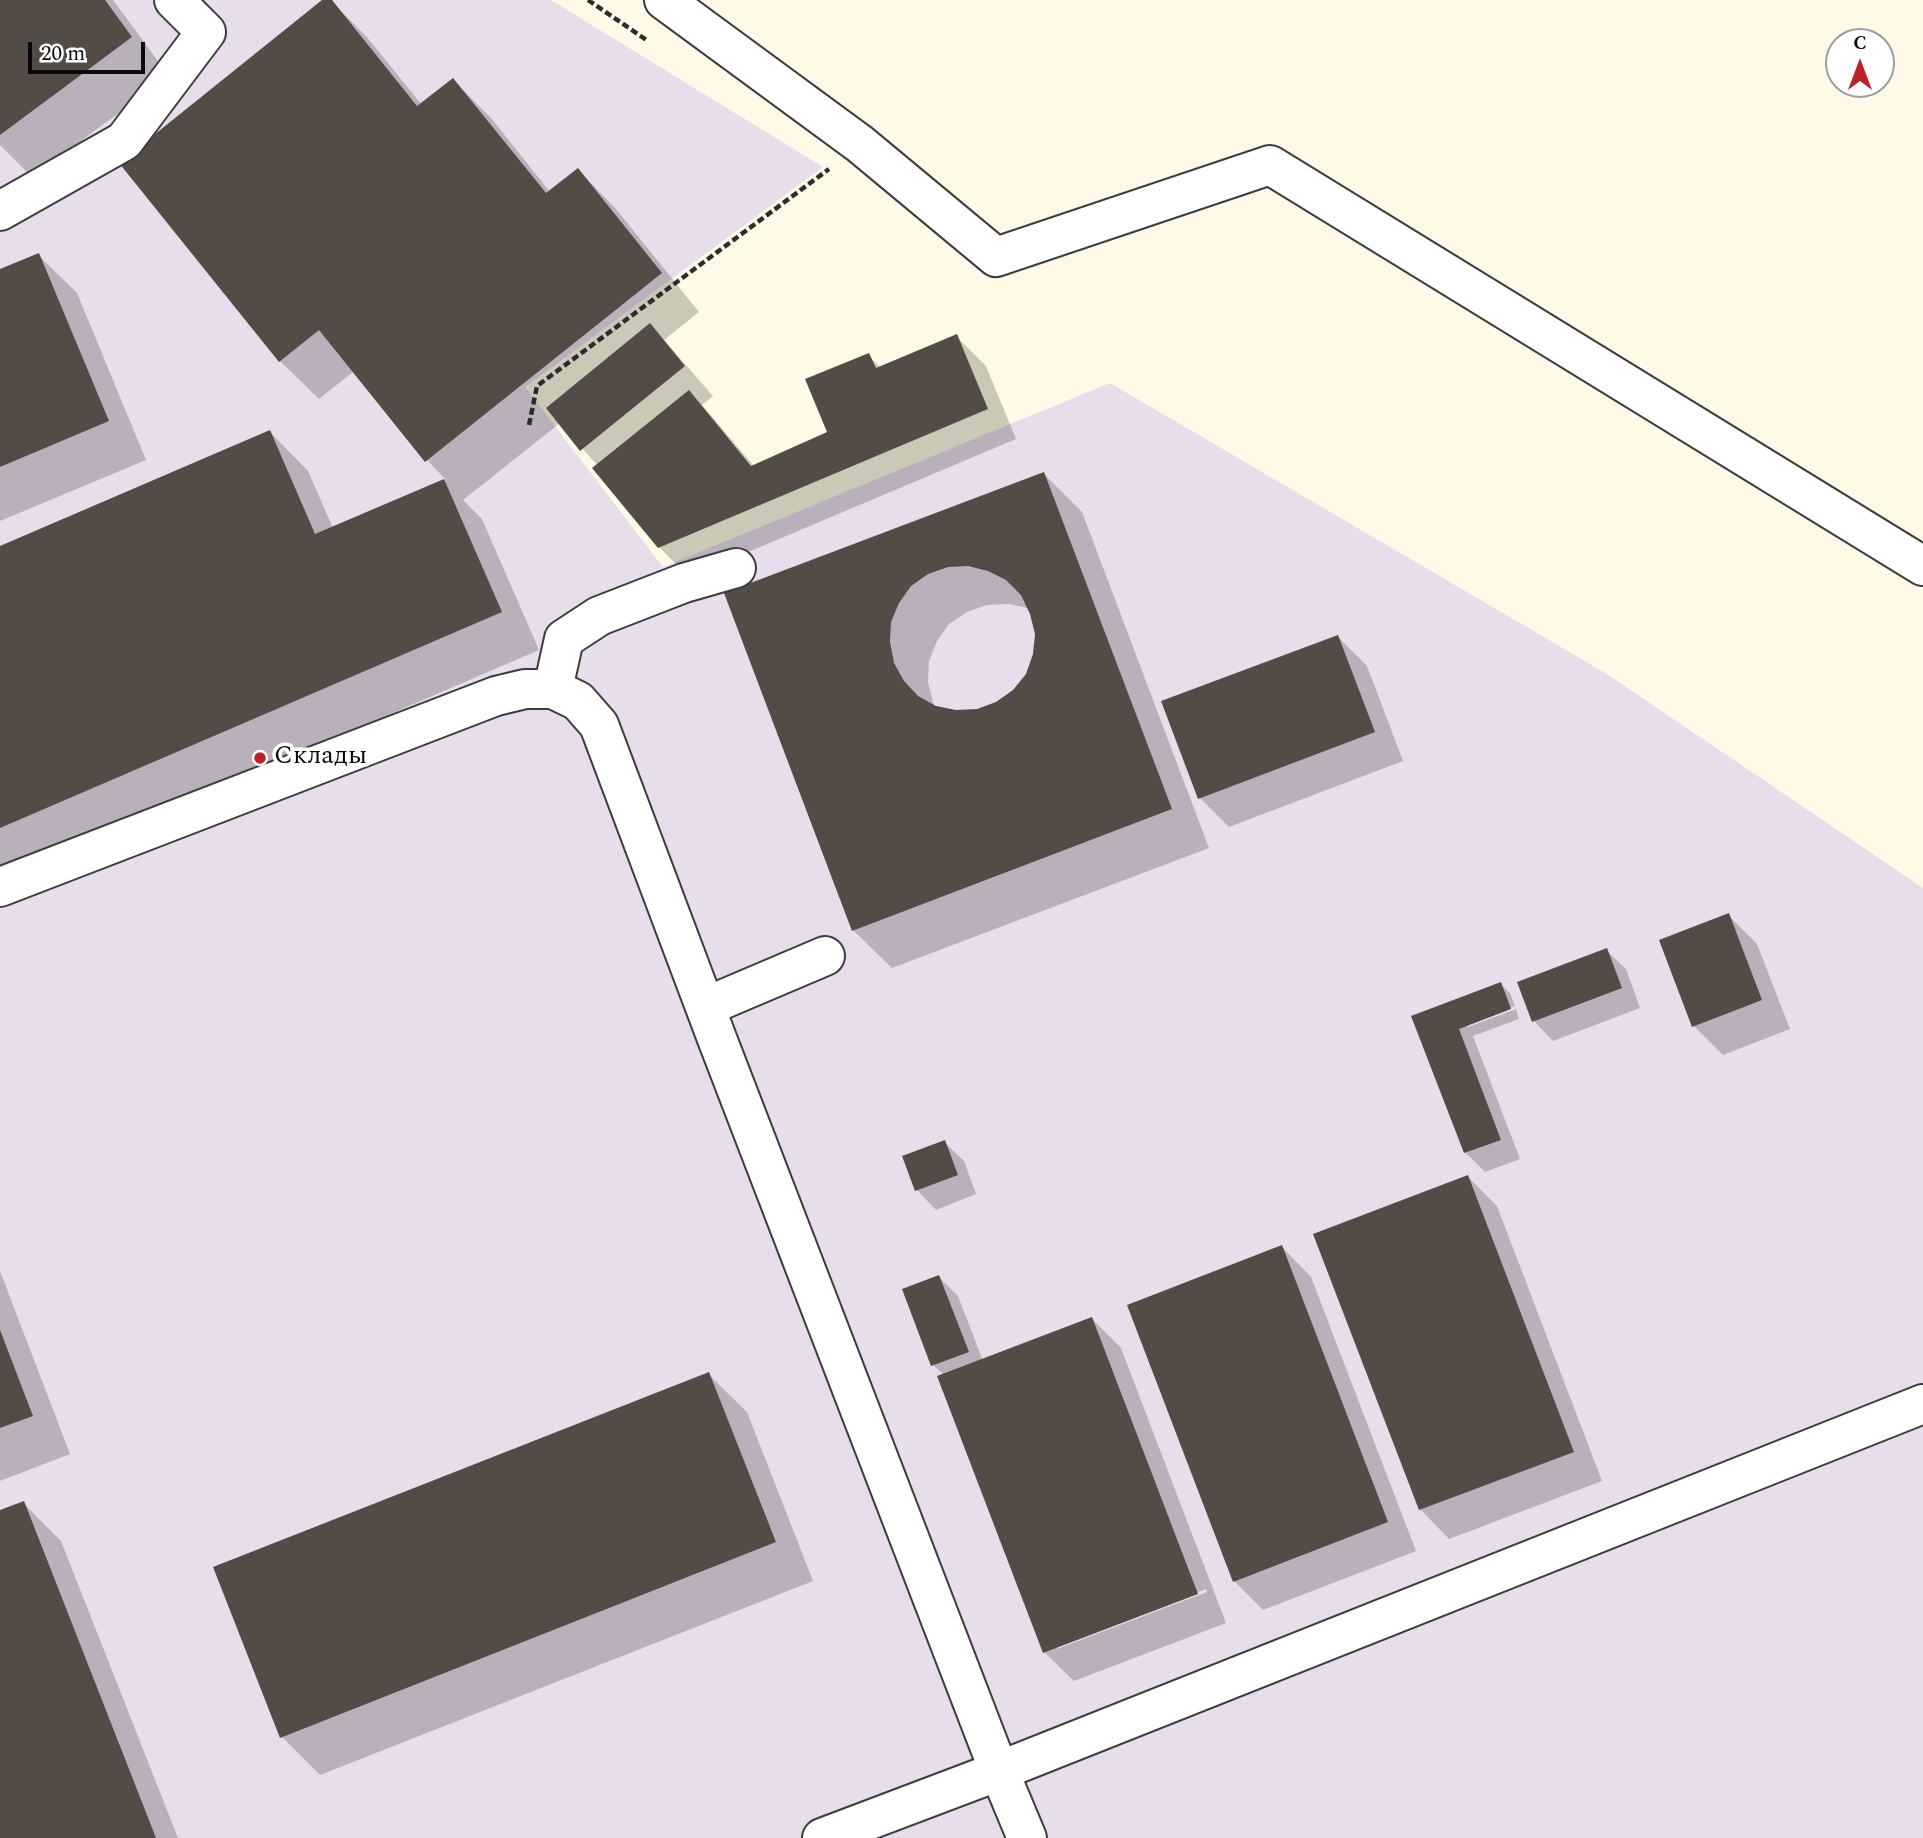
<!DOCTYPE html>
<html>
<head>
<meta charset="utf-8">
<style>
  body { margin:0 }
  #map { position:relative; width:1923px; height:1838px; overflow:hidden; background:#fffae7; font-family:Spectral,serif }
  canvas { display:block }
  .north { position:absolute; left:1825px; top:28px; width:70px; height:70px; box-sizing:border-box; background:#fff; border:2px solid #9d9d9d; border-radius:50%; rotate:0deg; font-size:19px; font-weight:700; line-height:28px; text-align:center; color:#0a0a0a }
  .north::after { content:''; display:block; margin:auto; width:24px; height:32px; background:#b9222b; clip-path:polygon(50% 0,100% 100%,50% 72%,0 100%) }
  .scale { position:absolute; left:28px; top:42px; width:117px; height:32px; box-sizing:border-box; border:4px solid #0a0a0a; border-top:0; padding-left:9px; font-size:21px; line-height:24px; white-space:nowrap; color:#0a0a0a; -webkit-text-stroke:5px #fff; paint-order:stroke }
</style>
</head>
<body>
<div id="map">
<canvas width="1923" height="1838"></canvas>
<div class="north">С</div>
<div class="scale">20 m</div>
</div>
<script>
const ctx = document.querySelector('canvas').getContext('2d');
ctx.lineJoin = 'round';
function paint(path, color) { ctx.fillStyle = color; ctx.fill(path, 'evenodd'); }
const poly = rows => new Path2D(rows.map(r => 'M' + r).join(''));
function stroke(path, color, width, dash) { ctx.strokeStyle = color; ctx.lineWidth = width; ctx.lineCap = dash ? 'butt' : 'round'; ctx.setLineDash(dash || []); ctx.stroke(path); }
function label(font, color, halo, rows, align = 'center') {
  ctx.font = font + ' Spectral,serif'; ctx.lineWidth = 7; ctx.setLineDash([]); ctx.textBaseline = 'middle'; ctx.strokeStyle = halo; ctx.fillStyle = color; for (const [text, x, y, turn = 0] of rows) {
    ctx.save(); ctx.translate(x, y); ctx.rotate((+turn || 0) * Math.PI / 180); ctx.textAlign = isNaN(turn) ? turn : align; if (halo) ctx.strokeText(text, 0, 0); ctx.fillText(text, 0, 0); ctx.restore();
  }
}
paint(poly([
  [0,0,551,0,823,167,525,387,663,567,1110,383,1607,674,1923,888,1923,1838,0,1838]
]), '#e8ddea');
paint(poly([
  [0,0,113,0,169,76,32,177,0,145],
  [325,0,330,0,366,36,422,105,453,80,491,118,550,192,578,170,616,209,699,312,664,340,713,396,702,405,754,466,830,433,868,355,881,368,956,336,986,366,1016,439,689,577,659,547,598,466,560,423,463,500,482,519,539,650,10,878,0,868,0,548,270,432,308,471,333,528,446,480,427,460,354,371,319,399,280,361,121,163],
  [38,255,77,293,146,460,0,521,0,271],
  [1044,474,1082,512,1209,848,892,968,853,930,726,594],
  [1008,604,1028,608,1037,634,1035,655,1027,675,1014,691,997,703,977,711,956,712,934,706,928,682,929,661,937,641,949,624,967,612,987,605],
  [1338,637,1367,666,1403,761,1229,827,1200,798],
  [1728,915,1757,944,1790,1029,1723,1055,1694,1026],
  [1606,950,1626,969,1640,1008,1553,1041,1534,1021],
  [1500,984,1510,993,1515,1006,1468,1023,1468,1027,1516,1009,1519,1019,1473,1036,1520,1159,1485,1172,1465,1152,1414,1017],
  [944,1142,964,1161,976,1194,936,1210,917,1190],
  [1468,1177,1497,1206,1602,1481,1449,1539,1420,1509],
  [1282,1247,1311,1277,1416,1551,1263,1610,1234,1581],
  [0,1271,70,1454,0,1481],
  [939,1277,958,1296,983,1361,1092,1319,1121,1348,1226,1623,1074,1681,1044,1652,944,1375,933,1365],
  [1206,1589,1207,1592,1057,1649,1057,1645],
  [708,1374,747,1412,813,1581,320,1775,282,1737],
  [23,1503,61,1541,178,1838,0,1838,0,1512]
]), '#0003');
paint(poly([
  [0,0,105,0,132,37,0,135],
  [322,0,332,0,417,106,453,78,546,193,578,168,662,273,425,462,319,330,279,362,119,163],
  [39,253,109,421,0,467,0,269],
  [650,323,685,366,580,451,546,408],
  [957,334,988,409,658,548,592,468,689,390,751,466,827,432,805,379,869,353,876,368],
  [270,430,315,534,444,479,502,612,0,828,0,546],
  [1044,472,1172,809,852,931,724,593],
  [968,566,988,571,1006,580,1021,595,1030,614,1035,634,1033,654,1026,674,1013,690,996,702,977,709,956,710,936,706,918,696,904,681,894,663,890,642,891,622,899,603,911,586,928,574,948,567],
  [1338,635,1375,732,1198,799,1161,701],
  [1729,913,1762,1000,1692,1027,1659,940],
  [1607,948,1622,988,1532,1022,1517,982],
  [1501,982,1511,1009,1459,1029,1501,1140,1464,1153,1411,1016],
  [945,1140,958,1175,915,1191,902,1156],
  [1468,1175,1574,1452,1419,1510,1313,1234],
  [1282,1245,1388,1522,1233,1582,1127,1305],
  [939,1275,969,1352,931,1366,902,1289],
  [1092,1317,1198,1594,1043,1653,937,1376],
  [0,1330,33,1416,0,1428],
  [709,1372,776,1542,280,1738,213,1567],
  [24,1501,156,1838,0,1838,0,1510]
]), '#524b46');
const minor = poly([
  [664,0,860,144,996,257,1270,165,1923,566],
  [0,211,124,141,206,32,174,0],
  [553,689,564,639,599,616,684,583,736,568],
  [0,887,496,696,525,689,553,689,578,701,599,725,716,1036,999,1771,1027,1838],
  [705,1007,825,956],
  [822,1838,999,1771,1923,1404]
]);
stroke(minor, '#3d3d3d', 42);
stroke(poly([
  [588,0,648,41],
  [529,425,537,386,829,169]
]), '#2c2c2c', 4.5, [7, 3.5]);
stroke(minor, '#fff', 38);
for (const [x, y, r, color] of [
  [260,758,7,"#b9222b"]
]) { const dot = new Path2D(); dot.arc(x, y, r, 0, 2 * Math.PI); ctx.fillStyle = color; ctx.fill(dot); stroke(dot, '#fff', 2.5); }
label('26px', '#0a0a0a', '#fff', [
  ["Склады",274,758]
], 'left');
</script>
</body>
</html>
